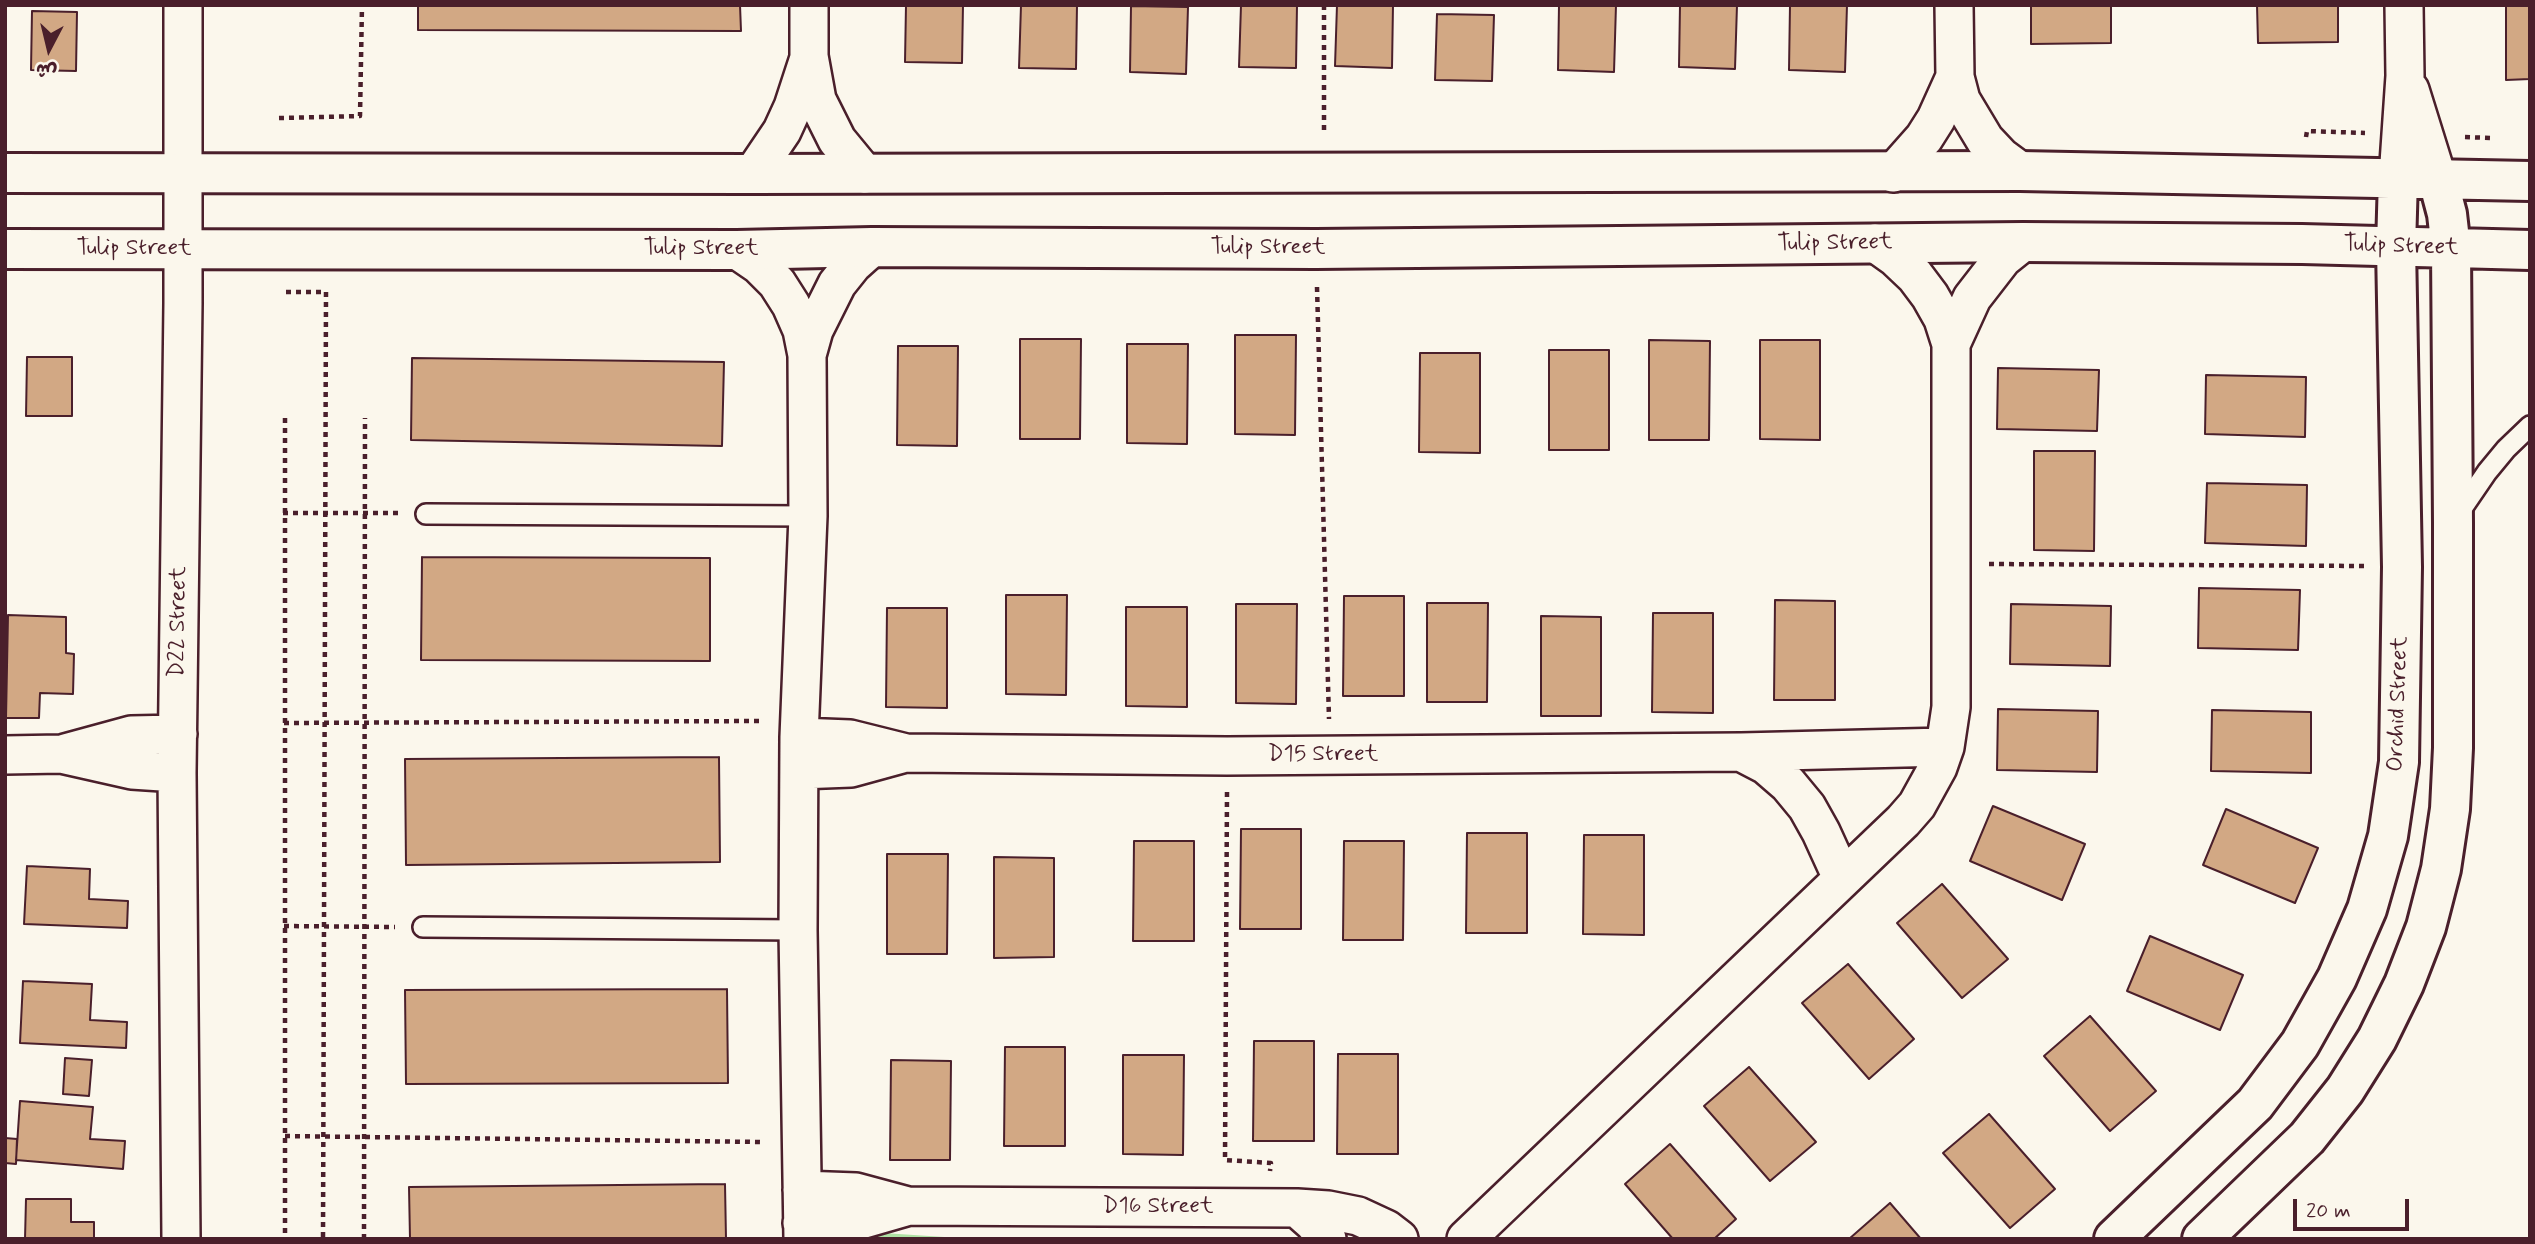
<!DOCTYPE html>
<html>
<head>
<meta charset="utf-8">
<style>
  body { margin:0 }
  #map { position:relative; width:2535px; height:1244px; overflow:hidden; background:#fbf7ec; font-family:Mynerve,"Playpen Sans Arabic",sans-serif }
  canvas { display:block }
  .frame { position:absolute; inset:0; border:7px solid #4a1f2b; pointer-events:none }
  .north { position:absolute; left:14px; top:14px; width:70px; height:70px; -webkit-text-stroke:5px #fbf7ec; paint-order:stroke; rotate:187deg; font-size:19px; font-weight:700; line-height:28px; text-align:center; color:#4a1f2b }
  .north::after { content:''; display:block; margin:auto; width:24px; height:32px; background:#4a1f2b; clip-path:polygon(50% 0,100% 100%,50% 72%,0 100%) }
  .scale { position:absolute; left:2293px; top:1199px; width:116px; height:32px; box-sizing:border-box; border:4px solid #4a1f2b; border-top:0; padding-left:9px; font-size:21px; line-height:24px; white-space:nowrap; color:#4a1f2b; -webkit-text-stroke:5px #fbf7ec; paint-order:stroke }
</style>
</head>
<body>
<div id="map">
<canvas width="2535" height="1244"></canvas>
<div class="frame"></div>
<div class="north">ش</div>
<div class="scale">20 m</div>
</div>
<script>
const ctx = document.querySelector('canvas').getContext('2d');
ctx.lineJoin = 'round';
function paint(path, color) { ctx.fillStyle = color; ctx.fill(path, 'evenodd'); }
const poly = rows => new Path2D(rows.map(r => 'M' + r).join(''));
function stroke(path, color, width, dash) { ctx.strokeStyle = color; ctx.lineWidth = width; ctx.lineCap = dash ? 'butt' : 'round'; ctx.setLineDash(dash || []); ctx.stroke(path); }
function label(font, color, halo, rows, align = 'center') {
  ctx.font = font + ' Mynerve,sans-serif'; ctx.lineWidth = 7; ctx.setLineDash([]); ctx.textBaseline = 'middle'; ctx.strokeStyle = halo; ctx.fillStyle = color; for (const [text, x, y, turn = 0] of rows) {
    ctx.save(); ctx.translate(x, y); ctx.rotate((+turn || 0) * Math.PI / 180); ctx.textAlign = isNaN(turn) ? turn : align; if (halo) ctx.strokeText(text, 0, 0); ctx.fillText(text, 0, 0); ctx.restore();
  }
}
paint(poly([
  [822,1229,975,1239,822,1239]
]), '#afe2a4');
const building = poly([
  [418,5,740,5,741,31,418,30,418,5],
  [906,5,963,5,962,63,905,62,906,5],
  [1021,5,1077,5,1076,69,1019,68,1021,5],
  [1241,5,1297,5,1296,68,1239,67,1241,5],
  [1337,5,1393,5,1392,68,1335,66,1337,5],
  [1559,5,1616,5,1614,72,1558,70,1559,5],
  [1680,5,1737,5,1735,69,1679,67,1680,5],
  [1790,5,1847,5,1845,72,1789,70,1790,5],
  [2031,5,2111,5,2111,43,2031,44,2031,5],
  [2257,5,2338,5,2338,42,2258,43,2257,5],
  [2506,5,2530,5,2530,79,2506,80,2506,5],
  [1131,6,1188,7,1186,74,1130,72,1131,6],
  [32,11,77,12,76,71,31,70,32,11],
  [1437,14,1494,15,1492,81,1435,80,1437,14],
  [1235,335,1296,335,1295,435,1235,434,1235,335],
  [1020,339,1081,339,1080,439,1020,439,1020,339],
  [1649,340,1710,341,1709,440,1649,440,1649,340],
  [1760,340,1820,340,1820,440,1760,439,1760,340],
  [1127,344,1188,344,1187,444,1127,443,1127,344],
  [898,346,958,346,957,446,897,445,898,346],
  [1549,350,1609,350,1609,450,1549,450,1549,350],
  [1420,353,1480,353,1480,453,1419,452,1420,353],
  [27,357,72,357,72,416,26,416,27,357],
  [412,358,724,362,722,446,411,440,412,358],
  [1998,368,2099,370,2097,431,1997,429,1998,368],
  [2206,375,2306,377,2305,437,2205,434,2206,375],
  [2034,451,2095,451,2094,551,2034,550,2034,451],
  [2207,483,2307,485,2306,546,2205,543,2207,483],
  [422,557,710,558,710,661,421,660,422,557],
  [2199,588,2300,590,2298,650,2198,648,2199,588],
  [1006,595,1067,595,1066,695,1006,694,1006,595],
  [1344,596,1404,596,1404,696,1343,696,1344,596],
  [1775,600,1835,601,1835,700,1774,700,1775,600],
  [1427,603,1488,603,1487,702,1427,702,1427,603],
  [1236,604,1297,604,1296,704,1236,703,1236,604],
  [2011,604,2111,606,2110,666,2010,664,2011,604],
  [1126,607,1187,607,1187,707,1126,706,1126,607],
  [887,608,947,608,947,708,886,707,887,608],
  [1653,613,1713,613,1713,713,1652,712,1653,613],
  [8,615,66,617,66,653,74,654,73,694,40,693,39,718,6,718,8,615],
  [1541,616,1601,617,1601,716,1541,716,1541,616],
  [1998,709,2098,711,2097,772,1997,770,1998,709],
  [2212,710,2311,712,2311,773,2211,771,2212,710],
  [719,757,720,862,406,865,405,759,719,757],
  [1993,806,2085,844,2062,900,1970,861,1993,806],
  [2226,809,2318,848,2295,903,2203,865,2226,809],
  [1241,829,1301,829,1301,929,1240,929,1241,829],
  [1467,833,1527,833,1527,933,1466,933,1467,833],
  [1584,835,1644,835,1644,935,1583,934,1584,835],
  [1134,841,1194,841,1194,941,1133,941,1134,841],
  [1344,841,1404,841,1403,940,1343,940,1344,841],
  [887,854,948,854,947,954,887,954,887,854],
  [994,857,1054,858,1054,957,994,958,994,857],
  [27,866,90,869,89,899,128,901,127,928,24,924,27,866],
  [1942,884,2008,959,1962,998,1897,923,1942,884],
  [2150,936,2243,975,2220,1030,2127,991,2150,936],
  [1848,964,1914,1039,1869,1079,1802,1003,1848,964],
  [23,981,92,984,90,1020,127,1022,126,1048,20,1043,23,981],
  [727,989,728,1083,406,1084,405,990,727,989],
  [2090,1016,2156,1091,2110,1131,2044,1056,2090,1016],
  [1254,1041,1314,1041,1314,1141,1253,1141,1254,1041],
  [1005,1047,1065,1047,1065,1146,1004,1146,1005,1047],
  [1338,1054,1398,1054,1398,1154,1337,1154,1338,1054],
  [1123,1055,1184,1055,1183,1155,1123,1154,1123,1055],
  [65,1058,92,1060,89,1096,63,1094,65,1058],
  [891,1060,951,1061,950,1160,890,1160,891,1060],
  [1749,1067,1816,1142,1770,1181,1704,1106,1749,1067],
  [20,1101,93,1107,90,1139,125,1141,123,1169,16,1160,20,1101],
  [1989,1114,2055,1189,2010,1228,1943,1153,1989,1114],
  [5,1138,17,1139,16,1164,5,1163,5,1138],
  [1670,1144,1736,1219,1714,1239,1673,1239,1625,1184,1670,1144],
  [725,1184,726,1239,410,1239,409,1187,725,1184],
  [26,1199,71,1199,71,1222,94,1222,94,1239,25,1239,26,1199],
  [1890,1203,1921,1239,1849,1239,1890,1203]
]);
paint(building, '#d2a884');
stroke(building, '#4a1f2b', 2);
const service = poly([
  [2459,513,2487,472,2506,449,2530,426],
  [426,514,808,516],
  [423,927,798,930]
]);
const minor = poly([
  [809,5,809,56,817,100,837,140,865,174],
  [1954,5,1955,77,1961,100,1985,140,2001,157,2020,171],
  [2410,90,2438,180],
  [1893,173,1924,138,1936,119,1955,77],
  [753,174,782,131,793,107,808,61],
  [2398,178,2405,76,2404,5],
  [737,250,759,265,777,283,791,305,802,330,807,355,808,516,799,737,798,930,803,1239],
  [1951,344,1972,298,2003,258,2023,242],
  [807,355,814,330,837,284,853,264,872,247],
  [799,737,850,739,906,753,1227,756,1741,752,1945,747],
  [1741,752,1766,765,1788,784,1807,807,1821,832,1842,878],
  [65,753,131,735,178,734],
  [5,755,61,754,132,770,177,773],
  [799,770,851,768,902,754],
  [802,1190,856,1192,908,1206],
  [1297,1208,1314,1223,1327,1239],
  [802,1223,857,1221,909,1206,1297,1208,1328,1210,1358,1216,1386,1229,1399,1239],
  [181,1239,177,773,183,303,183,5],
  [1466,1239,1903,821,1917,805,1938,767,1945,747,1951,707,1951,344,1943,319,1930,296,1915,276,1896,258,1875,243]
]);
const tertiary = poly([
  [5,173,753,174,2020,171,2530,181],
  [5,249,737,250,872,247,1316,249,2023,242,2302,244,2530,250],
  [2114,1239,2255,1104,2300,1044,2337,978,2367,909,2388,836,2399,762,2402,567,2396,247,2398,178],
  [2202,1239,2307,1138,2345,1090,2377,1039,2404,984,2426,927,2441,869,2450,809,2453,748,2453,523,2451,249,2447,214,2438,180]
]);
stroke(service, '#4a1f2b', 24);
stroke(minor, '#4a1f2b', 42);
stroke(tertiary, '#4a1f2b', 44);
stroke(poly([
  [1324,5,1324,134],
  [279,118,360,116,362,5],
  [2306,137,2307,131,2365,133],
  [2465,137,2491,138],
  [1317,287,1329,719],
  [286,292,326,292,323,1239],
  [285,418,285,1239],
  [283,513,398,513],
  [1989,564,2365,566],
  [284,723,763,721],
  [1227,792,1225,1160,1271,1163,1270,1171],
  [284,926,395,927],
  [285,1136,763,1142],
  [364,1239,365,418]
]), '#4a1f2b', 4.5, [5, 5]);
stroke(service, '#fbf7ec', 19);
stroke(minor, '#fbf7ec', 37);
stroke(tertiary, '#fbf7ec', 38);
label('23px', '#4a1f2b', '#fbf7ec', [
  ["Tulip Street",1835,244,-1],
  ["Tulip Street",2401,247,2],
  ["Tulip Street",1268,248],
  ["Tulip Street",134,249],
  ["Tulip Street",701,249],
  ["D22 Street",179,622,-89],
  ["Orchid Street",2399,704,-88],
  ["D15 Street",1323,755],
  ["D16 Street",1158,1207]
]);
</script>
</body>
</html>
